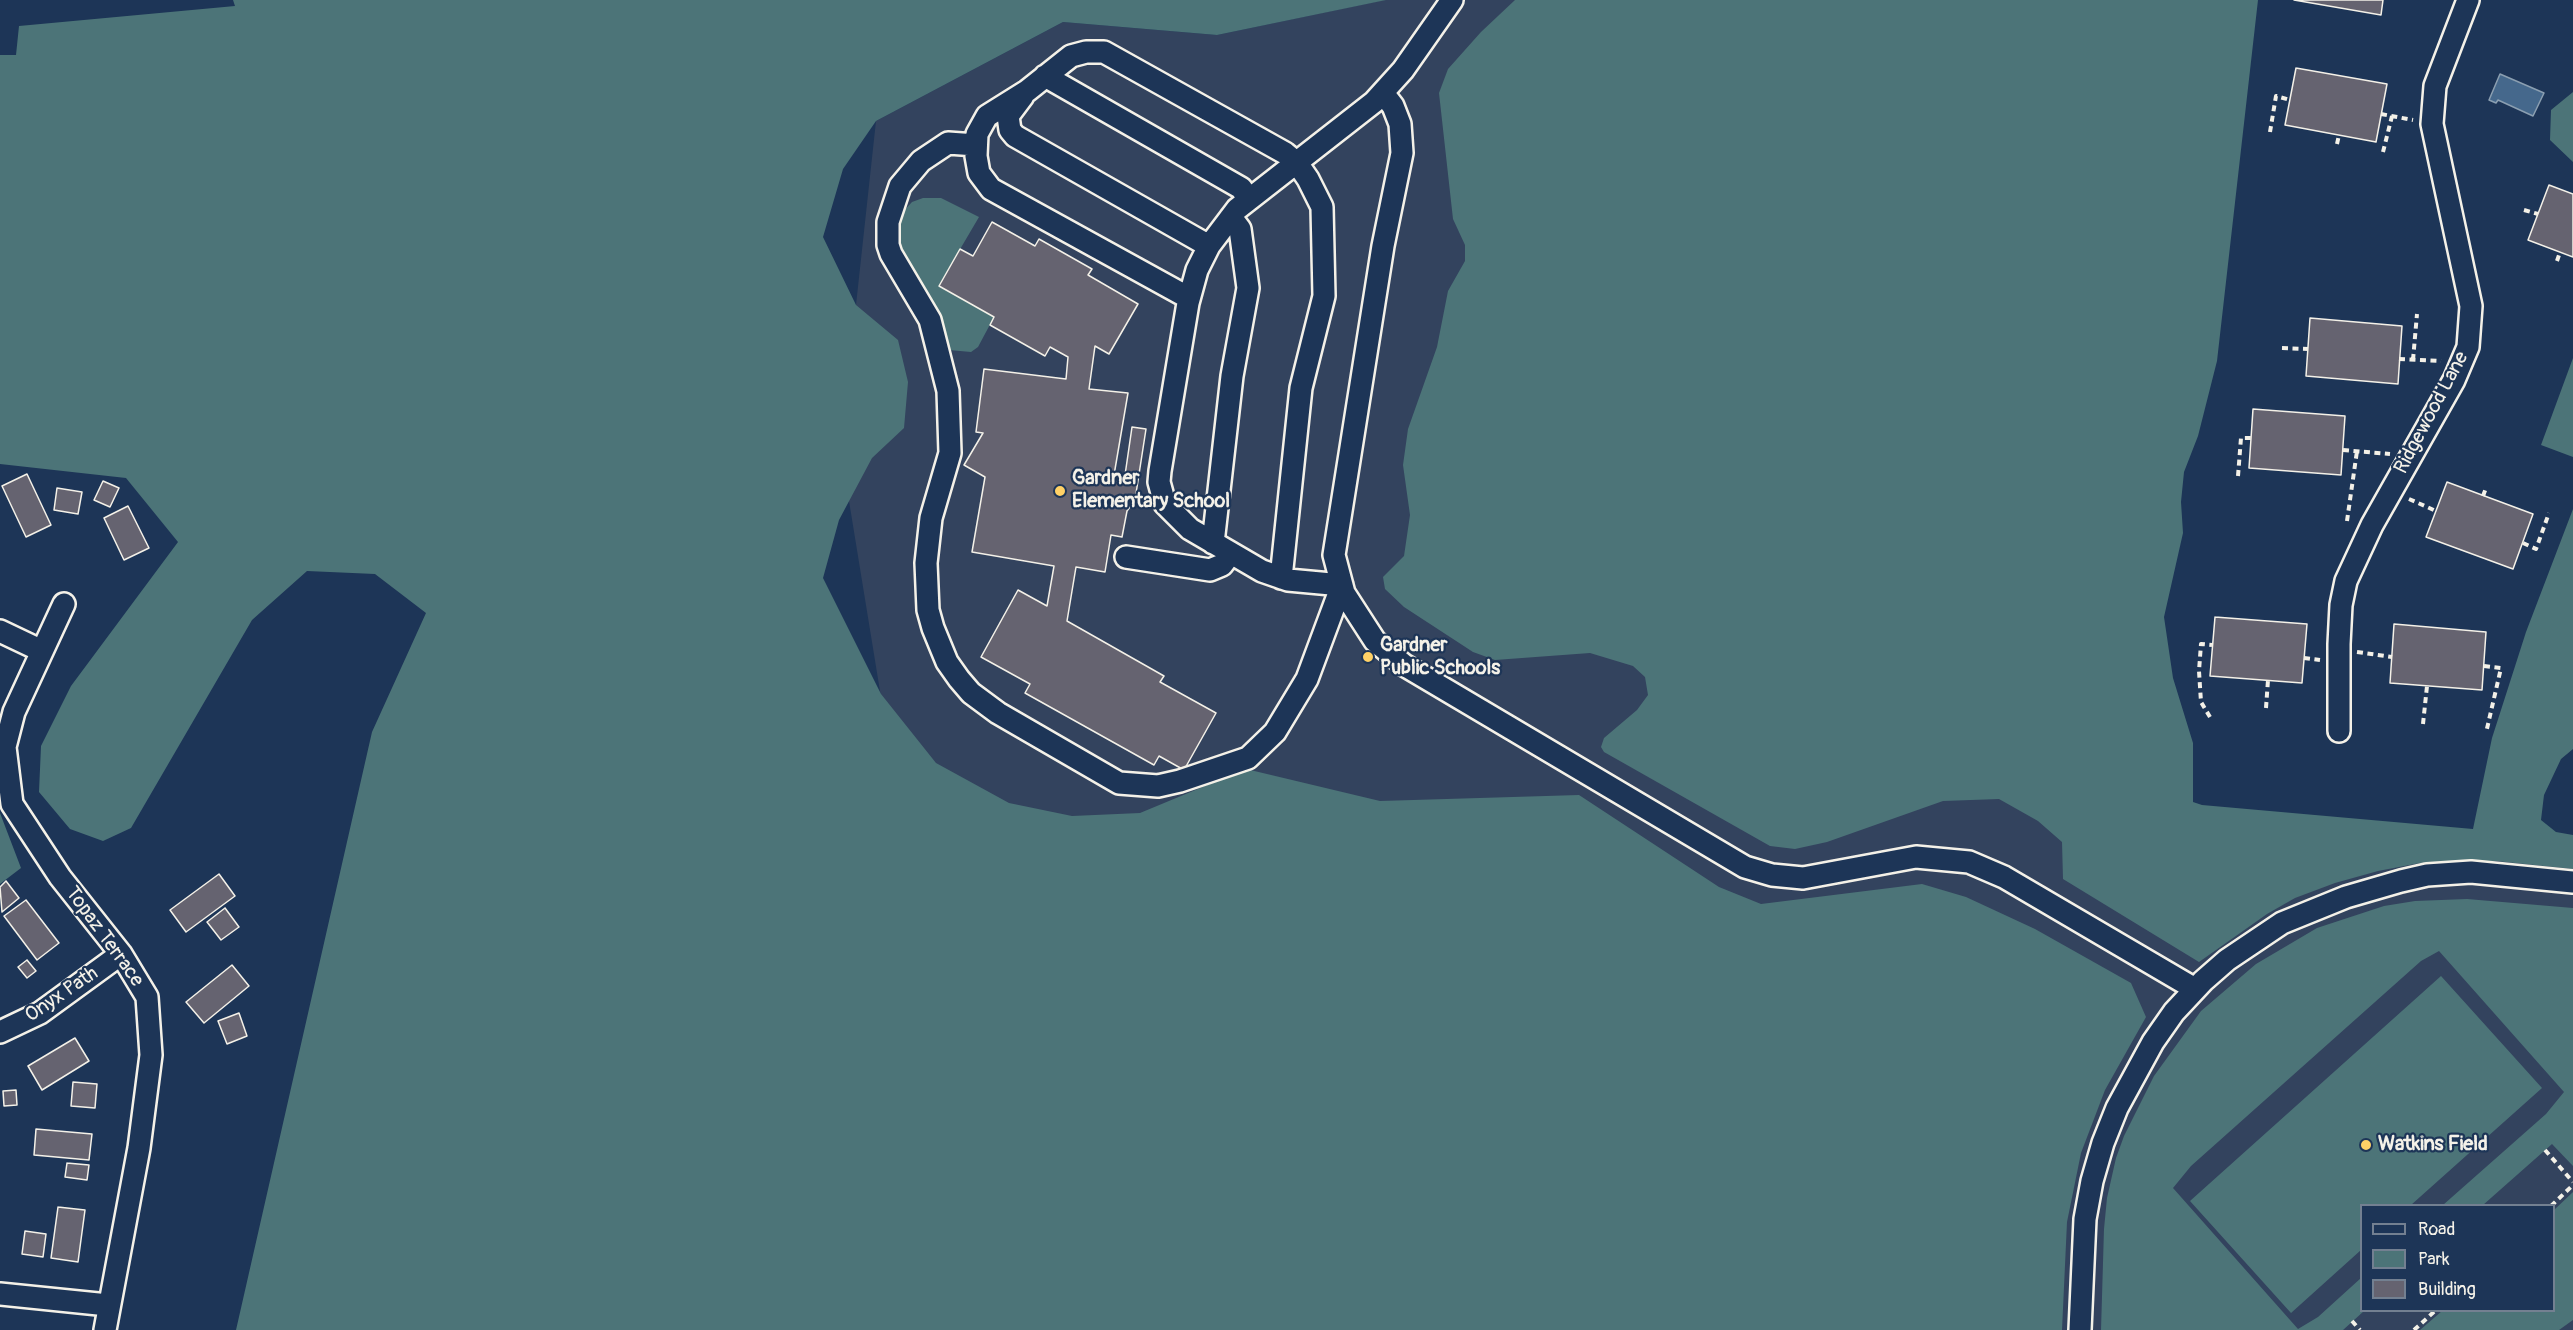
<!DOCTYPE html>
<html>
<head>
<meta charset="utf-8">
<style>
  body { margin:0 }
  #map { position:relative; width:2573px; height:1330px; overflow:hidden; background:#1d3557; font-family:Pangolin,sans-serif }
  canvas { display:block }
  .legend { position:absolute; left:2360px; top:1204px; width:195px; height:108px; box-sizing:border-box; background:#1d3557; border:2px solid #738091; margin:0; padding:8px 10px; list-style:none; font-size:18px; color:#f4f1e8 }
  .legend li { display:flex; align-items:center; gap:12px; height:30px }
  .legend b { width:30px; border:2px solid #738091 }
</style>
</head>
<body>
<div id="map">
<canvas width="2573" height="1330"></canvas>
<ul class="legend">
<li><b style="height:8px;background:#1d3557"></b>Road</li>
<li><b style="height:16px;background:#4c7478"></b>Park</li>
<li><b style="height:16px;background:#656370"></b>Building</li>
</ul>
</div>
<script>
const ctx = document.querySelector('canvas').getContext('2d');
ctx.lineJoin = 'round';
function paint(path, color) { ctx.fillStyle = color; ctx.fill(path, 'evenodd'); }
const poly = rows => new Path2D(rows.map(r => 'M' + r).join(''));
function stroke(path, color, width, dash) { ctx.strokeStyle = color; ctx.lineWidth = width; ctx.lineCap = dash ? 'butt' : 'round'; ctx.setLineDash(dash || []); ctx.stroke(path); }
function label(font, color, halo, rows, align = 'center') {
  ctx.font = font + ' Pangolin,sans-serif'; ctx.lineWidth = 4.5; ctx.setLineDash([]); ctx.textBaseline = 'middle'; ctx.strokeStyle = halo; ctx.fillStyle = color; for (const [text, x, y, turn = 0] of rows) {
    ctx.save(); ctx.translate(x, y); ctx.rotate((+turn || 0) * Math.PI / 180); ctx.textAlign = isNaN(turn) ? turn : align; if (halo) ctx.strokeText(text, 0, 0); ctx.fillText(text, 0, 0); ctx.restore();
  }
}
paint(poly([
  [1384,0,1547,0,2155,818,2573,861,2573,1330,1630,1330,894,777,849,501,856,305,876,121,1063,22,1217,35],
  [2362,1206,2554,1206,2554,1310,2362,1310]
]), '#33435e');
paint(poly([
  [233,0,1386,0,1217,35,1063,22,876,121,843,169,823,237,856,305,898,340,908,382,904,428,872,458,839,520,823,578,881,694,936,763,1009,803,1072,816,1140,813,1246,769,1380,801,1579,795,1719,887,1761,904,1922,884,1966,897,2035,929,2131,983,2146,1017,2105,1090,2081,1153,2067,1222,2062,1330,236,1330,372,732,426,613,375,574,307,571,252,620,131,828,103,841,70,829,39,792,41,746,71,686,178,542,126,478,0,464,0,55,16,55,19,26,235,6],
  [1515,0,2258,0,2217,361,2198,436,2184,472,2181,502,2183,533,2164,617,2173,678,2193,743,2193,802,2202,805,2473,829,2492,738,2526,632,2573,509,2573,749,2561,759,2544,795,2541,820,2556,832,2573,835,2573,869,2496,861,2450,861,2420,863,2378,871,2335,883,2295,898,2267,914,2199,962,2063,879,2062,842,2038,821,1999,799,1943,801,1827,842,1795,849,1770,846,1604,752,1601,747,1604,738,1637,710,1648,695,1645,677,1633,666,1590,653,1495,660,1473,652,1404,607,1385,589,1383,577,1404,556,1410,515,1403,465,1408,429,1437,347,1448,291,1465,261,1465,245,1453,219,1439,93,1448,69,1481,32],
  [2573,92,2573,162,2550,140,2551,110],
  [923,198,941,198,979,217,939,285,994,317,978,347,971,352,949,350,945,336,898,247,896,233,900,215,912,202],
  [2573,358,2573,457,2541,445],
  [0,813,21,868,0,884],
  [2467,899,2573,908,2573,1166,2552,1144,2483,1205,2443,1205,2546,1114,2564,1092,2439,951,2421,961,2191,1166,2173,1188,2298,1329,2318,1317,2361,1278,2362,1310,2364,1311,2343,1330,2101,1330,2104,1229,2107,1198,2116,1158,2124,1136,2154,1076,2201,1011,2256,964,2317,928,2384,906,2415,901],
  [2441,976,2542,1088,2411,1205,2362,1206,2361,1250,2291,1313,2190,1201],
  [2573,1192,2573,1320,2559,1330,2420,1330,2442,1311,2554,1310,2554,1210]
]), '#4c7478');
const water = poly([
  [2500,74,2544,93,2533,116,2498,100,2496,103,2489,100,2500,74]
]);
paint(water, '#45688c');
stroke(water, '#8b9fb1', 1.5);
const building = poly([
  [2294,0,2383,0,2381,15,2294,0],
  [2296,68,2387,84,2376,142,2285,125,2296,68],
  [2549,185,2573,194,2573,257,2528,240,2549,185],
  [992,222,1035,246,1039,239,1092,269,1088,275,1138,304,1109,354,1095,346,1089,389,1128,393,1113,481,1124,482,1132,427,1146,429,1135,500,1127,511,1122,537,1111,535,1105,572,1076,567,1067,621,1164,676,1160,682,1216,713,1184,770,1159,756,1154,765,1025,693,1030,684,981,657,1018,590,1047,606,1054,566,972,552,985,477,964,465,983,433,976,432,984,369,1066,379,1068,357,1050,347,1045,356,990,325,994,317,939,286,960,249,973,256,992,222],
  [2310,318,2402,326,2398,384,2306,376,2310,318],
  [2253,409,2345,416,2341,475,2249,468,2253,409],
  [27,474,51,525,26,537,2,486,27,474],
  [103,481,119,488,110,507,94,500,103,481],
  [2447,482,2533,514,2513,569,2426,537,2447,482],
  [57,488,82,492,78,514,54,510,57,488],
  [128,506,149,548,124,560,104,518,128,506],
  [2215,617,2307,624,2302,683,2210,676,2215,617],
  [2394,624,2486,632,2482,690,2390,683,2394,624],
  [219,874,235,896,186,932,170,910,219,874],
  [6,881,19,898,2,912,0,887,6,881],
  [26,900,59,943,37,960,4,916,26,900],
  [225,908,239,927,221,940,207,922,225,908],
  [27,960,36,971,27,978,18,967,27,960],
  [232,965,249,986,204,1023,186,1002,232,965],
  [239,1013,247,1036,227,1044,218,1021,239,1013],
  [75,1038,89,1061,42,1090,28,1066,75,1038],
  [73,1082,97,1084,95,1108,71,1106,73,1082],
  [16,1090,17,1105,4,1106,3,1091,16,1090],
  [36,1129,92,1134,89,1160,34,1155,36,1129],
  [67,1163,89,1165,87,1180,65,1177,67,1163],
  [58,1207,85,1210,78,1262,51,1258,58,1207],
  [25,1231,46,1234,43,1257,22,1254,25,1231]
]);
paint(building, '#656370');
stroke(building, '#f4f1e8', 1.5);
const minor = poly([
  [1045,76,1241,188,1249,199],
  [1383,93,1393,106,1400,124,1402,153,1383,246,1334,555,1344,593,1375,641,1404,665,1745,867,1772,875,1803,878,1916,857,1969,862,2004,877,2195,989],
  [1023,96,1008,116,1010,130,1015,136,1209,246],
  [976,145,948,143,921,161,900,186,888,222,888,245,891,254,930,320,948,391,950,453,931,518,926,563,928,610,933,628,947,662,959,679,971,693,998,713,1119,783,1158,786,1180,781,1248,758,1275,732,1307,679,1342,585,1288,580,1262,571,1190,529,1165,504,1159,482,1160,471,1188,303,1197,270,1209,246,1237,209,1374,102,1403,70,1452,0],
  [1189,298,991,189,979,173,976,156,977,134,987,116,1027,91,1071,56,1086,52,1104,52,1285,153,1297,163,1308,179,1322,207,1324,296,1301,388,1281,578],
  [1213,543,1232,376,1248,288,1240,229,1231,217],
  [1126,557,1210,570,1222,565,1231,553],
  [64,604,14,712,5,747,12,804,60,877,121,954,147,997,151,1055,139,1148,105,1330],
  [0,631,42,651],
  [2339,731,2339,644,2341,605,2346,581,2372,525,2454,380,2468,347,2471,306,2432,124,2435,86,2468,0],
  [0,1032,40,1013,121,954],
  [0,1294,108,1305],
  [2080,1330,2085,1219,2092,1181,2103,1143,2117,1108,2153,1042,2174,1012,2203,981,2227,960,2282,923,2346,897,2401,881,2427,875,2471,872,2573,882]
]);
stroke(minor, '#f4f1e8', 26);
stroke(poly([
  [2381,114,2413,120],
  [2270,132,2276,96,2290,100],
  [2337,144,2339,135],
  [2383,152,2392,116],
  [2524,210,2538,214],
  [2557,261,2560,252],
  [2282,348,2308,349],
  [2399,359,2441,361],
  [2413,360,2417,314],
  [2343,450,2390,454],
  [2238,476,2241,438,2251,438],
  [2483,496,2486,488],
  [2409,499,2436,511],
  [2347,521,2357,451],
  [2523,543,2536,549,2549,513],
  [2357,652,2392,657],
  [2304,658,2320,660],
  [2484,666,2501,668,2486,733],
  [2266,708,2268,680],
  [2210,717,2201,702,2199,671,2201,644,2212,645],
  [2423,724,2427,686],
  [2545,1150,2573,1182],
  [2551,1206,2573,1185],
  [2352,1321,2360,1330],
  [2414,1330,2436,1310]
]), '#f4f1e8', 4, [6, 4.5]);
stroke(minor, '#1d3557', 21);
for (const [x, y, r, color] of [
  [1060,491,6,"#ffd166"],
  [1368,657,6,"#ffd166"],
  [2366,1145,6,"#ffd166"]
]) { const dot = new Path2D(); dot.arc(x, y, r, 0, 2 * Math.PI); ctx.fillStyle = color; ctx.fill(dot); stroke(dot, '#1d3557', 2); }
label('20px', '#f4f1e8', '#1d3557', [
  ["Ridgewood Lane",2432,413,-62],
  ["Topaz Terrace",104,937,54],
  ["Onyx Path",62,995,-34]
]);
label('bold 20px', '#f4f1e8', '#1d3557', [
  ["Gardner",1072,479],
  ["Elementary School",1072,502],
  ["Gardner",1380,646],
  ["Public Schools",1380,669],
  ["Watkins Field",2378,1145]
], 'left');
</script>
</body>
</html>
